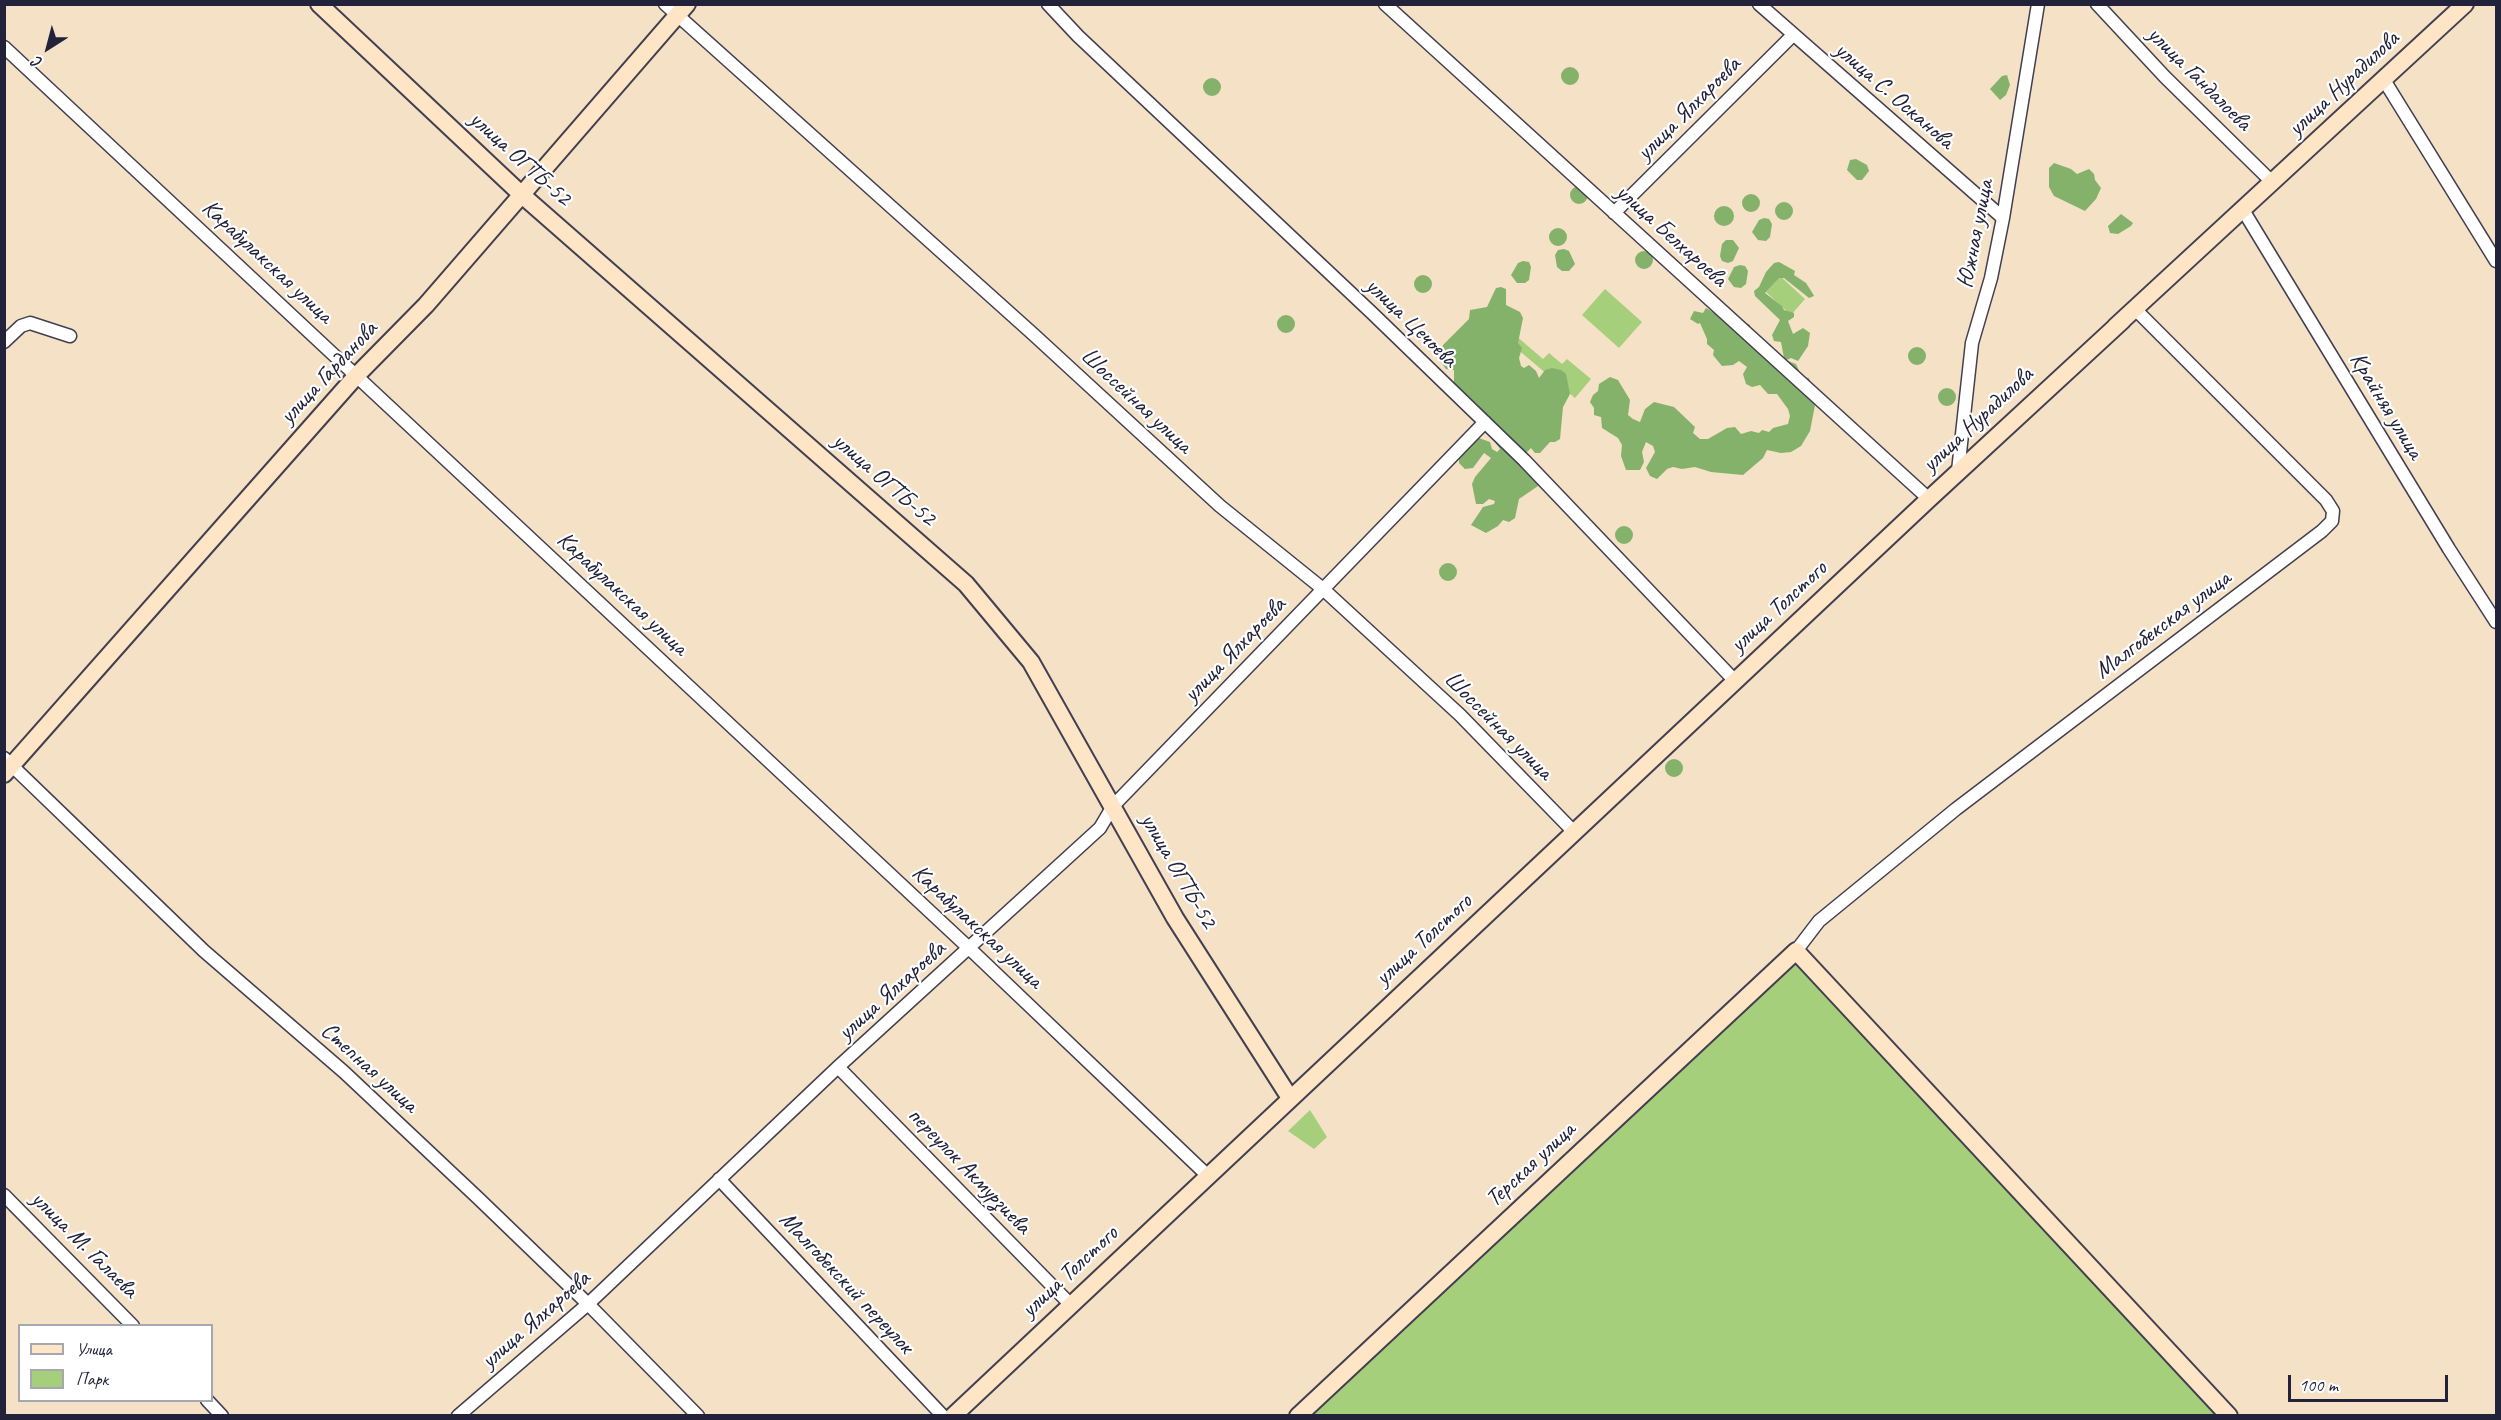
<!DOCTYPE html>
<html>
<head>
<meta charset="utf-8">
<style>
  body { margin:0 }
  #map { position:relative; width:2501px; height:1420px; overflow:hidden; background:#f4e1c6; font-family:Caveat,sans-serif }
  canvas { display:block }
  .frame { position:absolute; inset:0; border:6px solid #22223b; pointer-events:none }
  .legend { position:absolute; left:18px; top:1324px; width:195px; height:78px; box-sizing:border-box; background:#fff; border:2px solid #a7a7b1; margin:0; padding:8px 10px; list-style:none; font-size:18px; color:#22223b }
  .legend li { display:flex; align-items:center; gap:12px; height:30px }
  .legend b { width:30px; border:2px solid #a7a7b1 }
  .north { position:absolute; left:18px; top:18px; width:60px; height:60px; -webkit-text-stroke:4px #fff; paint-order:stroke; rotate:216deg; font-size:16px; font-weight:700; line-height:24px; text-align:center; color:#22223b }
  .north::after { content:''; display:block; margin:auto; width:21px; height:27px; background:#22223b; clip-path:polygon(50% 0,100% 100%,50% 72%,0 100%) }
  .scale { position:absolute; left:2288px; top:1375px; width:160px; height:27px; box-sizing:border-box; border:3px solid #22223b; border-top:0; padding-left:8px; font-size:18px; line-height:21px; white-space:nowrap; color:#22223b; -webkit-text-stroke:4px #fff; paint-order:stroke }
</style>
</head>
<body>
<div id="map">
<canvas width="2501" height="1420"></canvas>
<div class="frame"></div>
<ul class="legend">
<li><b style="height:8px;background:#fde5c5"></b>Улица</li>
<li><b style="height:16px;background:#a6cf7b"></b>Парк</li>
</ul>
<div class="north">С</div>
<div class="scale">100 m</div>
</div>
<script>
const ctx = document.querySelector('canvas').getContext('2d');
ctx.lineJoin = 'round';
function paint(path, color) { ctx.fillStyle = color; ctx.fill(path, 'evenodd'); }
const poly = rows => new Path2D(rows.map(r => 'M' + r).join(''));
function stroke(path, color, width, dash) { ctx.strokeStyle = color; ctx.lineWidth = width; ctx.lineCap = dash ? 'butt' : 'round'; ctx.setLineDash(dash || []); ctx.stroke(path); }
function label(font, color, halo, rows, align = 'center') {
  ctx.font = font + ' Caveat,sans-serif'; ctx.lineWidth = 4.5; ctx.setLineDash([]); ctx.textBaseline = 'middle'; ctx.strokeStyle = halo; ctx.fillStyle = color; for (const [text, x, y, turn = 0] of rows) {
    ctx.save(); ctx.translate(x, y); ctx.rotate((+turn || 0) * Math.PI / 180); ctx.textAlign = isNaN(turn) ? turn : align; if (halo) ctx.strokeText(text, 0, 0); ctx.fillText(text, 0, 0); ctx.restore();
  }
}
paint(poly([
  [1780,276,1805,299,1791,315,1766,292],
  [1605,289,1642,322,1619,348,1582,315],
  [1515,335,1543,359,1549,353,1562,364,1567,359,1591,379,1575,398,1509,342],
  [1796,951,2229,1416,1298,1416],
  [1310,1110,1327,1137,1314,1149,1288,1131]
]), '#a6cf7b');
paint(poly([
  '1561 76a9 9 0 1 1 18 0a9 9 0 1 1-18 0Z',
  [2007,75,2010,85,2006,95,2000,100,1990,89,2002,76],
  '1203 87a9 9 0 1 1 18 0a9 9 0 1 1-18 0Z',
  [1856,159,1867,165,1869,171,1862,180,1857,180,1847,170,1850,160],
  [2054,163,2071,169,2077,174,2089,169,2094,174,2095,180,2101,188,2096,199,2085,211,2054,196,2049,187,2049,168],
  '1570 195a9 9 0 1 1 18 0a9 9 0 1 1-18 0Z',
  '1742 203a9 9 0 1 1 18 0a9 9 0 1 1-18 0Z',
  '1775 211a9 9 0 1 1 18 0a9 9 0 1 1-18 0Z',
  '1714 216a10 10 0 1 1 20 0a10 10 0 1 1-20 0Z',
  [2121,214,2133,223,2131,226,2118,234,2110,233,2108,226],
  [1764,218,1769,219,1772,224,1770,237,1766,241,1758,240,1752,232,1759,220],
  '1549 237a9 9 0 1 1 18 0a9 9 0 1 1-18 0Z',
  [1726,240,1733,240,1739,248,1733,261,1728,263,1722,261,1720,256,1722,244],
  [1564,249,1569,251,1575,264,1569,271,1562,271,1557,267,1555,255,1558,250],
  '1635 260a9 9 0 1 1 18 0a9 9 0 1 1-18 0Z',
  [1523,261,1529,262,1531,267,1529,280,1525,283,1517,283,1511,275,1518,263],
  [1779,262,1795,271,1794,275,1806,283,1813,294,1814,296,1809,298,1784,278,1779,278,1765,293,1782,306,1784,310,1794,313,1794,317,1788,321,1793,334,1803,328,1810,333,1808,346,1798,361,1791,358,1787,360,1784,358,1781,342,1774,341,1772,335,1780,320,1755,296,1754,291,1759,287,1766,272,1774,263],
  [1740,265,1745,266,1748,271,1746,284,1741,288,1734,287,1728,279,1734,267],
  '1414 284a9 9 0 1 1 18 0a9 9 0 1 1-18 0Z',
  [1501,287,1506,289,1506,305,1520,312,1523,318,1518,343,1522,348,1519,358,1521,366,1524,368,1529,365,1536,371,1539,378,1545,370,1552,368,1561,370,1566,374,1570,394,1563,407,1560,439,1555,442,1550,442,1540,453,1535,453,1531,448,1526,453,1538,480,1538,486,1519,499,1515,518,1509,522,1503,520,1498,526,1486,533,1471,525,1483,507,1494,504,1495,501,1489,499,1483,504,1476,504,1472,484,1475,477,1491,458,1484,453,1473,468,1465,469,1459,463,1459,458,1476,437,1490,442,1492,449,1497,452,1500,449,1454,387,1454,370,1446,369,1440,361,1439,355,1443,345,1469,319,1470,310,1487,307,1496,288],
  [1706,308,1716,314,1725,311,1750,325,1751,331,1762,338,1770,364,1779,361,1788,361,1796,364,1802,377,1809,378,1815,405,1810,431,1801,446,1791,452,1781,453,1767,450,1763,458,1743,475,1711,472,1695,467,1682,469,1673,467,1667,469,1657,479,1650,476,1646,468,1655,452,1653,446,1646,442,1642,452,1644,462,1640,470,1626,470,1621,456,1622,445,1618,438,1602,428,1601,417,1594,415,1594,408,1590,402,1593,395,1598,391,1599,384,1610,377,1618,380,1630,400,1628,415,1633,419,1640,422,1645,409,1654,402,1674,407,1695,427,1693,433,1700,439,1708,439,1727,428,1735,427,1741,434,1751,431,1759,433,1762,430,1769,432,1773,428,1788,424,1790,416,1788,409,1777,394,1768,394,1760,385,1752,387,1746,384,1743,374,1747,367,1739,361,1733,365,1722,366,1717,360,1713,355,1714,350,1707,344,1707,339,1700,323,1698,324,1690,319,1694,311,1703,313],
  '1277 324a9 9 0 1 1 18 0a9 9 0 1 1-18 0Z',
  '1908 356a9 9 0 1 1 18 0a9 9 0 1 1-18 0Z',
  '1938 397a9 9 0 1 1 18 0a9 9 0 1 1-18 0Z',
  '1615 535a9 9 0 1 1 18 0a9 9 0 1 1-18 0Z',
  '1439 572a9 9 0 1 1 18 0a9 9 0 1 1-18 0Z',
  '1665 768a9 9 0 1 1 18 0a9 9 0 1 1-18 0Z'
]), '#84b26b');
const street = poly([
  [665,4,1033,334,1220,506,1323,589,1460,715,1574,832],
  [1048,4,1078,36,1372,313,1524,460,1735,681],
  [1385,4,1929,499],
  [1759,4,2003,218],
  [2097,4,2165,77,2272,182],
  [4,47,970,949,1208,1176],
  [2384,80,2496,261],
  [2243,210,2449,549,2496,622],
  [1614,213,1793,35],
  [4,342,21,326,30,323,70,336],
  [1958,471,1972,343,1991,278,2003,218,2038,4],
  [4,758,204,951,344,1072,478,1198,588,1304,698,1416],
  [1796,951,1819,921,1956,809,2322,531,2332,521,2333,511,2326,500,2135,309],
  [838,1067,1071,1305],
  [719,1179,943,1416],
  [4,1195,133,1326],
  [207,1400,222,1416],
  [458,1416,588,1304,838,1067,1100,828,1113,806,1485,422]
]);
const secondary = poly([
  [319,4,522,195,966,584,1031,662,1175,918,1290,1098],
  [2115,327,2465,4],
  [4,774,357,375,426,305,687,4],
  [953,1416,1929,499,2123,320],
  [1298,1416,1796,951,2229,1416]
]);
stroke(street, '#423f50', 15);
stroke(secondary, '#423f50', 20);
stroke(street, '#fff', 12);
stroke(secondary, '#fde5c5', 16);
label('24px', '#22223b', '#fff', [
  ["улица Гандалоева",2199,79,45],
  ["улица Нурадилова",2344,84,-43],
  ["улица С. Осканова",1894,96,41],
  ["улица Ялхароева",1689,109,-45],
  ["улица ОГТБ-52",520,159,42],
  ["Южная улица",1976,234,-79],
  ["улица Белхароева",1671,236,42],
  ["Карабулакская улица",267,262,43],
  ["улица Цечоева",1411,323,44],
  ["улица Гарданова",329,373,-47],
  ["Шоссейная улица",1136,401,43],
  ["Крайняя улица",2386,406,59],
  ["улица Нурадилова",1978,420,-43],
  ["улица ОГТБ-52",884,480,41],
  ["Карабулакская улица",622,594,43],
  ["улица Толстого",1779,607,-43],
  ["Малгобекская улица",2163,625,-37],
  ["улица Ялхароева",1235,650,-46],
  ["Шоссейная улица",1498,726,45],
  ["улица ОГТБ-52",1178,871,60],
  ["Карабулакская улица",977,927,43],
  ["улица Толстого",1424,940,-43],
  ["улица Ялхароева",892,991,-42],
  ["Степная улица",369,1068,42],
  ["Терская улица",1531,1165,-43],
  ["переулок Акмурзиева",969,1171,46],
  ["улица М. Галаева",84,1245,45],
  ["улица Толстого",1070,1272,-43],
  ["Малгобекский переулок",846,1283,47],
  ["улица Ялхароева",536,1320,-41]
]);
</script>
</body>
</html>
